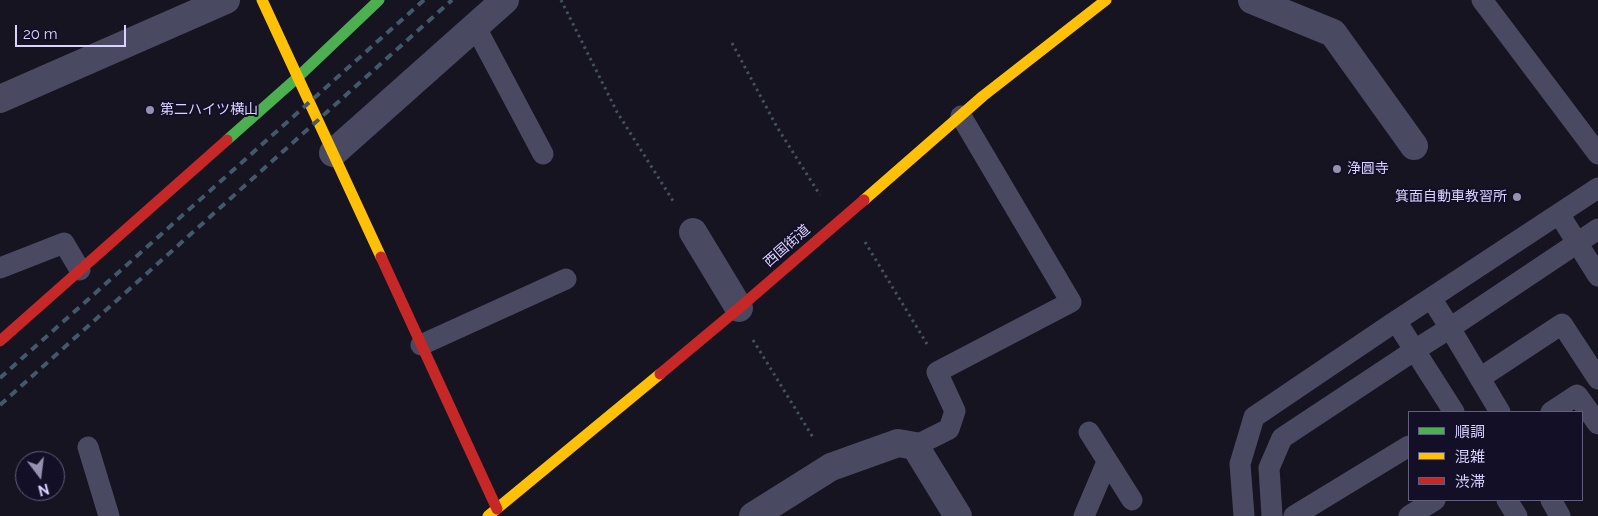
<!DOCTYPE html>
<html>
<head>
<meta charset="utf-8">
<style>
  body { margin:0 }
  #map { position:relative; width:1598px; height:516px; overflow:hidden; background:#161421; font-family:Raleway,"Noto Sans JP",sans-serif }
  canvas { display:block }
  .legend { position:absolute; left:1408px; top:411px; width:175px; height:90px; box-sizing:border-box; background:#130f26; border:1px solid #625e7d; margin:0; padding:6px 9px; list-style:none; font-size:15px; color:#d9d4ff }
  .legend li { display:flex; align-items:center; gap:10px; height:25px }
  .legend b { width:25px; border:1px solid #625e7d }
  .north { position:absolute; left:15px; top:451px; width:50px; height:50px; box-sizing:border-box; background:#130f26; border:1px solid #625e7d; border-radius:50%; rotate:165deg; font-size:14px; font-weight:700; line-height:20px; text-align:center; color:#d9d4ff }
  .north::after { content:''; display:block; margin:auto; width:18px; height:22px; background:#9591b1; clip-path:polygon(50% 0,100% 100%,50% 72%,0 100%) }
  .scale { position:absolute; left:15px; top:25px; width:111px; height:22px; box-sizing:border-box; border:2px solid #d9d4ff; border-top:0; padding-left:6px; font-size:15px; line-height:18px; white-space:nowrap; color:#d9d4ff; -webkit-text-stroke:4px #130f26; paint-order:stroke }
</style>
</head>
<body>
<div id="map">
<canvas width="1598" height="516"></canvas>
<ul class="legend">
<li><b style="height:6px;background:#4caf50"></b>順調</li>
<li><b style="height:6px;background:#ffc107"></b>混雑</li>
<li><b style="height:6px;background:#c62828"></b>渋滞</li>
</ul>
<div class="north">N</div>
<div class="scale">20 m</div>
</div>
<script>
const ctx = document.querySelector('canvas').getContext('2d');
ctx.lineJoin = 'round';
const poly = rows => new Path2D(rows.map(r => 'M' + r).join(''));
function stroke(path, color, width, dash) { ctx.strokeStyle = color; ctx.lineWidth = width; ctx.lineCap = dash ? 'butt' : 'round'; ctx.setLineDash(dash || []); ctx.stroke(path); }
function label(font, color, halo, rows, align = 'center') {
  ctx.font = font + ' Raleway,"Noto Sans JP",sans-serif'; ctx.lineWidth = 4; ctx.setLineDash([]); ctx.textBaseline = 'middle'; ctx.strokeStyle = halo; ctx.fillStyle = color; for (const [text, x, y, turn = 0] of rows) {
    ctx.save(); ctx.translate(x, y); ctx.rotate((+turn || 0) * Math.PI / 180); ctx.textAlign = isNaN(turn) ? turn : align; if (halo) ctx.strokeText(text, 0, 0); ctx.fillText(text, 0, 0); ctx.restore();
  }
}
stroke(poly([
  [561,0,617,112,675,204],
  [732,43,777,127,820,195],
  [865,242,927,344],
  [753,340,814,439]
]), '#44505f', 3, [2.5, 4]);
stroke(poly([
  [1482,0,1598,154],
  [475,26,543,154],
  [1559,214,1598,276],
  [0,268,64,243,80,270],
  [1431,298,1450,328,1500,412],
  [421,345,566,279],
  [1480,378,1562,324,1598,379],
  [1454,412,1396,321,1598,188],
  [1551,412,1577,395,1598,424],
  [1089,432,1132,500],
  [915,446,949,429,955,411,937,372,1071,302,961,116],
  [88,447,109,516],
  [1507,500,1517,516],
  [1551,500,1560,516],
  [1084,516,1107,462],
  [1244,516,1240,464,1254,417,1396,321],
  [1272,516,1269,468,1282,438,1415,350,1450,328,1598,229],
  [1294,516,1409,446],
  [1409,516,1435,500]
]), '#4a4962', 21);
stroke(poly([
  [1252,0,1333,33,1414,146],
  [0,99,226,0],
  [333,153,505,0],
  [693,232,739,308],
  [753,516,831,467,898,443,915,446,958,516]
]), '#4a4962', 28);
stroke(poly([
  [227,140,298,77,379,0]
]), '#4caf50', 11);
stroke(poly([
  [262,0,381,257],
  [864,200,983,96,1106,0],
  [488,516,660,374]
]), '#ffc107', 11);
stroke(poly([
  [381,257,497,509],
  [0,341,227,140],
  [660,374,739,308,864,200]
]), '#c62828', 11);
stroke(poly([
  [0,378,424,0],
  [0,405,452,0]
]), '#43596b', 4, [8, 6]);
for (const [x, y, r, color] of [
  [150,110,5,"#9591b1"],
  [1337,169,5,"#9591b1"],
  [1517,197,5,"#9591b1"]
]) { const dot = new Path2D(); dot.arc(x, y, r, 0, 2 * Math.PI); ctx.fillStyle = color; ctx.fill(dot); stroke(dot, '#130f26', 2); }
label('14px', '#d9d4ff', '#130f26', [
  ["第二ハイツ横山",160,110],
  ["浄圓寺",1347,169],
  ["箕面自動車教習所",1507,197,"right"]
], 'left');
label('14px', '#d9d4ff', '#130f26', [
  ["西国街道",787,246,-41]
]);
</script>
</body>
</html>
